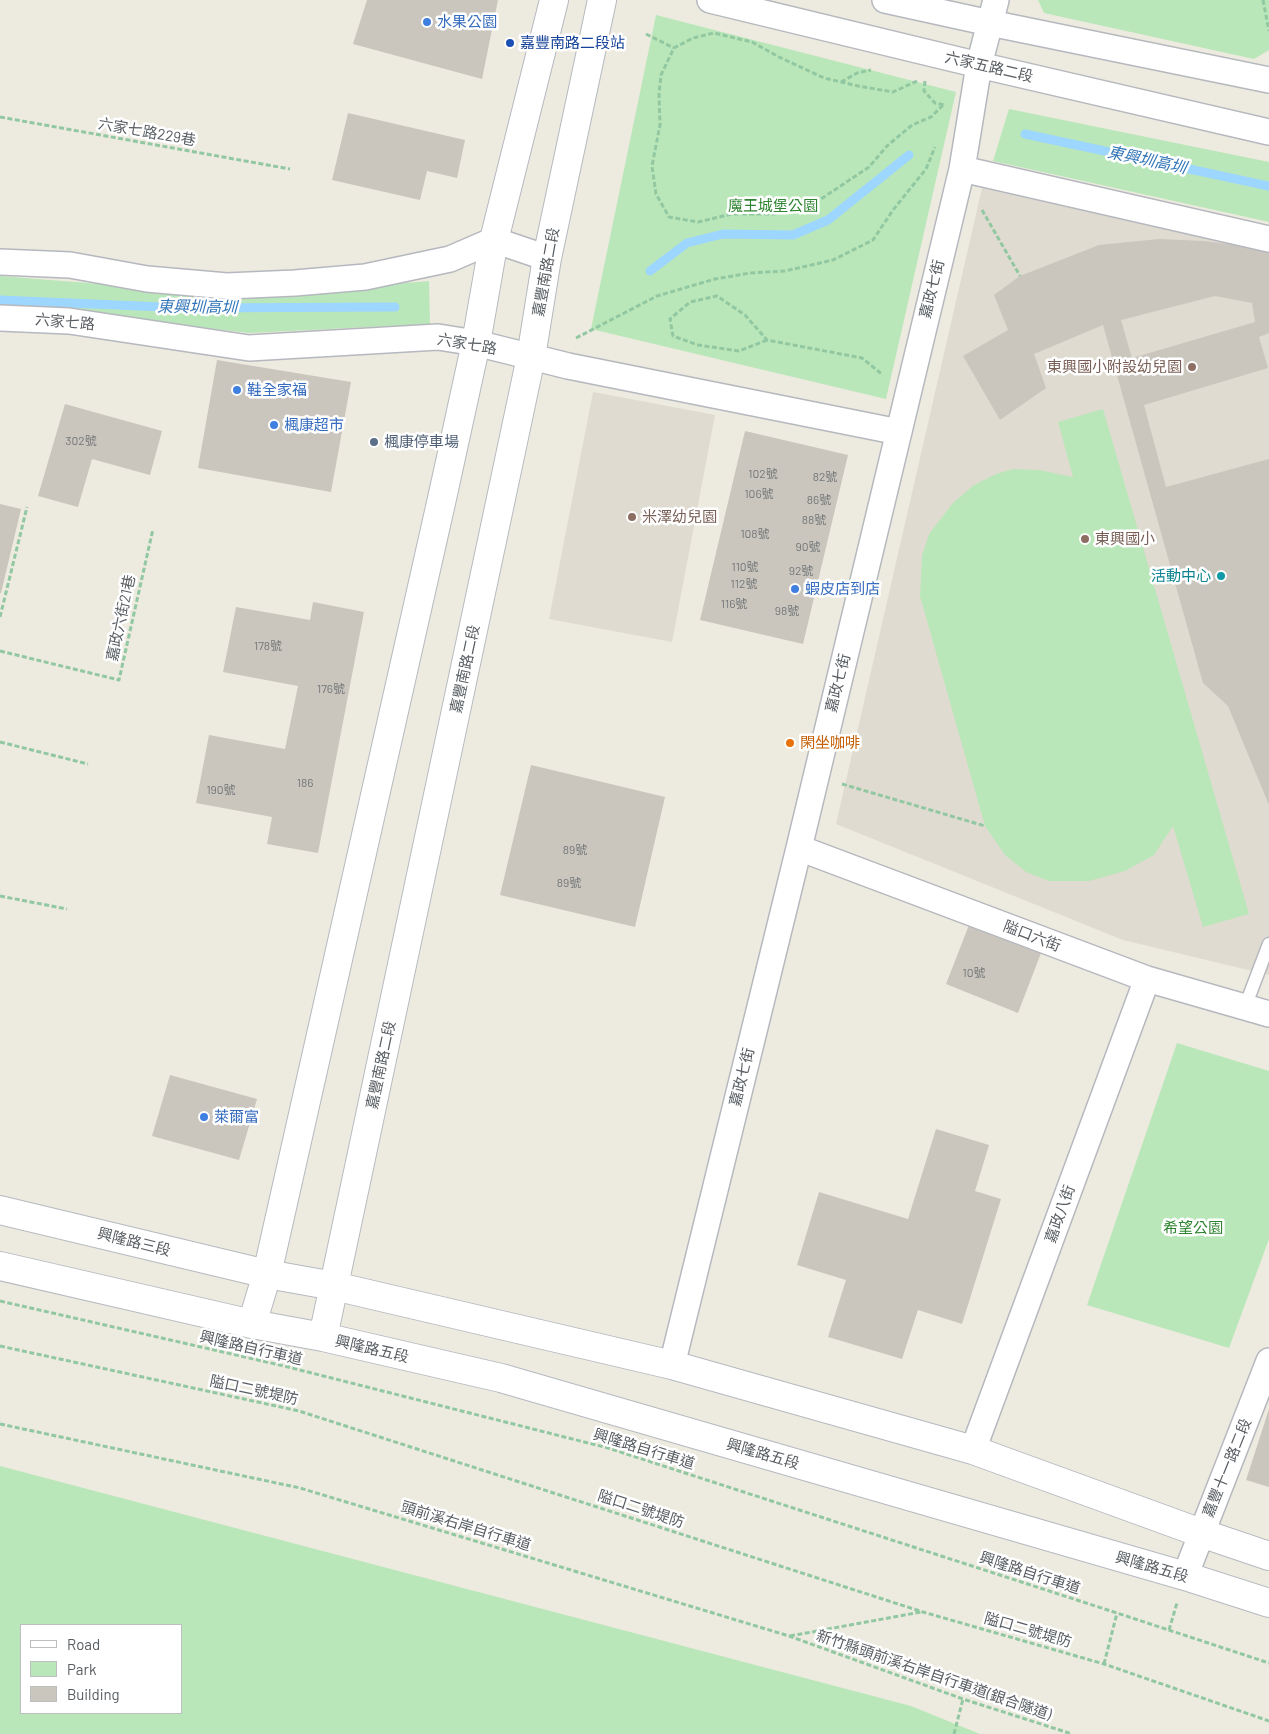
<!DOCTYPE html>
<html>
<head>
<meta charset="utf-8">
<style>
  body { margin:0 }
  #map { position:relative; width:1269px; height:1734px; overflow:hidden; background:#edeadf; font-family:Barlow,sans-serif }
  canvas { display:block }
  .legend { position:absolute; left:20px; top:1624px; width:162px; height:90px; box-sizing:border-box; background:#fff; border:1px solid #bcbec0; margin:0; padding:6px 9px; list-style:none; font-size:15px; color:#585d62 }
  .legend li { display:flex; align-items:center; gap:10px; height:25px }
  .legend b { width:25px; border:1px solid #bcbec0 }
</style>
</head>
<body>
<div id="map">
<canvas width="1269" height="1734"></canvas>
<ul class="legend">
<li><b style="height:6px;background:#fff"></b>Road</li>
<li><b style="height:14px;background:#bae7b9"></b>Park</li>
<li><b style="height:14px;background:#cac6be"></b>Building</li>
</ul>
</div>
<script>
const ctx = document.querySelector('canvas').getContext('2d');
ctx.lineJoin = 'round';
function paint(path, color) { ctx.fillStyle = color; ctx.fill(path, 'evenodd'); }
const poly = rows => new Path2D(rows.map(r => 'M' + r).join(''));
function stroke(path, color, width, dash) { ctx.strokeStyle = color; ctx.lineWidth = width; ctx.lineCap = dash ? 'butt' : 'round'; ctx.setLineDash(dash || []); ctx.stroke(path); }
function label(font, color, halo, rows, align = 'center') {
  ctx.font = font + ' Barlow,"Noto Sans TC",sans-serif'; ctx.lineWidth = 5; ctx.setLineDash([]); ctx.textBaseline = 'middle'; ctx.strokeStyle = halo; ctx.fillStyle = color; for (const [text, x, y, turn = 0] of rows) {
    ctx.save(); ctx.translate(x, y); ctx.rotate((+turn || 0) * Math.PI / 180); ctx.textAlign = isNaN(turn) ? turn : align; if (halo) ctx.strokeText(text, 0, 0); ctx.fillText(text, 0, 0); ctx.restore();
  }
}
paint(poly([
  [982,188,1269,253,1269,975,1123,940,836,824],
  [593,392,715,415,672,642,549,619]
]), '#dfdbd0');
paint(poly([
  [1038,0,1269,0,1269,50,1254,59,1044,13],
  [656,15,956,92,886,399,591,329],
  [1009,109,1269,162,1269,222,993,161],
  [0,276,251,296,429,281,430,324,250,333,36,309,0,307],
  [1103,409,1249,914,1203,927,1173,826,1154,855,1125,871,1089,881,1049,881,1026,872,1005,855,985,826,920,596,922,556,929,534,953,503,974,485,996,474,1013,469,1039,470,1073,477,1058,422],
  [1177,1043,1269,1071,1269,1239,1229,1348,1087,1305],
  [0,1466,911,1706,980,1734,0,1734],
  [21,1625,181,1625,181,1713,21,1713]
]), '#bae7b9');
stroke(poly([
  [1025,134,1269,186],
  [650,271,687,243,723,234,793,235,828,220,909,155],
  [0,300,186,308,395,307]
]), '#9dd6ff', 9);
paint(poly([
  [367,0,498,0,482,79,353,44],
  [348,113,465,140,457,178,427,171,420,200,332,180],
  [1159,239,1204,241,1269,249,1269,333,1259,337,1268,368,1144,405,1166,487,1269,459,1269,805,1228,706,1203,683,1103,325,1034,354,1046,388,1000,420,963,356,1008,330,994,295,1020,276,1099,245],
  [1215,296,1252,303,1255,322,1132,358,1121,320],
  [217,360,351,382,331,492,198,468],
  [65,404,162,431,150,475,92,459,78,507,38,496],
  [745,431,848,455,803,644,700,620],
  [0,504,21,509,1,593,0,593],
  [313,602,364,612,318,853,267,844,272,817,196,803,209,735,285,749,298,686,223,672,236,607,310,620],
  [531,765,665,797,635,927,500,895],
  [969,925,1041,953,1018,1013,946,984],
  [170,1075,257,1099,239,1160,152,1136],
  [936,1129,989,1145,975,1191,1001,1199,962,1324,918,1310,902,1359,828,1337,846,1280,797,1265,819,1192,908,1219],
  [1269,1409,1269,1487,1246,1480]
]), '#cac6be');
const lane = poly([
  [1245,1007,1269,944]
]);
const street = poly([
  [710,0,979,65,1269,132],
  [885,0,990,23,1269,80],
  [962,169,1269,239],
  [0,262,70,265,147,279,227,286,295,283,365,277,450,259,494,240,547,258],
  [0,318,69,321,249,348,438,337,476,343,568,366,899,432],
  [799,848,1147,979,1269,1014],
  [672,1365,799,848,962,169,979,65,996,0],
  [973,1450,1147,979],
  [1185,1576,1269,1361]
]);
const secondary = poly([
  [0,1210,267,1274,334,1286,672,1365,973,1450,1201,1533,1269,1556],
  [0,1266,252,1324,323,1337,501,1378,1185,1576,1269,1603],
  [252,1324,267,1274,443,494,476,343,494,240,554,0],
  [323,1337,531,357,547,258,602,0]
]);
stroke(lane, '#b5b8be', 15);
stroke(street, '#b5b8be', 28);
stroke(secondary, '#b5bac0', 30);
stroke(poly([
  [1263,0,1269,31],
  [646,34,674,48],
  [917,81,893,92,858,86,824,78,779,57,752,42,714,33,693,38,674,48,661,75,659,94,660,125,652,166,656,194,669,217,698,222,732,214,774,214,815,203,869,167,887,146,912,125,931,117,943,105],
  [925,81,924,91,935,103,945,105],
  [841,82,857,73,871,70],
  [0,117,290,169],
  [982,210,1020,276],
  [576,338,657,296,715,279,750,273,785,271,833,260,873,240,893,210,926,169,935,147],
  [767,340,739,351,698,345,673,336,670,319,690,302,717,296,745,315,767,340,862,358,883,375],
  [0,617,27,507],
  [0,651,119,680,153,529],
  [0,742,88,764],
  [842,784,985,826],
  [0,896,67,909],
  [0,1301,284,1366,608,1448,1117,1613,1269,1663],
  [0,1346,299,1411,923,1612,1104,1664,1269,1721],
  [0,1424,300,1488,789,1636,963,1699,1072,1734],
  [1169,1630,1177,1603],
  [790,1636,921,1612],
  [1104,1664,1117,1613],
  [954,1734,963,1699]
]), '#92c8a1', 3, [5, 2.5]);
stroke(lane, '#fff', 12);
stroke(street, '#fff', 25);
stroke(secondary, '#fff', 28);
for (const [x, y, r, color] of [
  [427,22,5,"#3f7fe0"],
  [510,43,5,"#1a4fb4"],
  [1192,367,5,"#8d6e63"],
  [237,390,5,"#3f7fe0"],
  [274,425,5,"#3f7fe0"],
  [374,442,5,"#5c6f8a"],
  [632,517,5,"#8d6e63"],
  [1085,539,5,"#8d6e63"],
  [1221,576,5,"#0f9aa8"],
  [795,589,5,"#3f7fe0"],
  [790,743,5,"#e8710a"],
  [204,1117,5,"#3f7fe0"]
]) { const dot = new Path2D(); dot.arc(x, y, r, 0, 2 * Math.PI); ctx.fillStyle = color; ctx.fill(dot); stroke(dot, '#fff', 2); }
label('12px', '#747779', null, [
  ["302號",81,441],
  ["102號",763,474],
  ["82號",825,477],
  ["106號",759,494],
  ["86號",819,500],
  ["88號",814,520],
  ["108號",755,534],
  ["90號",808,547],
  ["110號",745,567],
  ["92號",801,571],
  ["112號",744,584],
  ["116號",734,604],
  ["98號",787,611],
  ["178號",268,646],
  ["176號",331,689],
  ["186",305,783],
  ["190號",221,790],
  ["89號",575,850],
  ["89號",569,883],
  ["10號",974,973]
]);
label('15px', '#366cbe', '#fff', [
  ["水果公園",437,22],
  ["鞋全家福",247,390],
  ["楓康超市",284,425],
  ["蝦皮店到店",805,589],
  ["萊爾富",214,1117]
], 'left');
label('15px', '#164399', '#fff', [
  ["嘉豐南路二段站",520,43]
], 'left');
label('15px', '#585d62', '#fff', [
  ["六家五路二段",989,67,13],
  ["六家七路229巷",147,132,10],
  ["嘉豐南路二段",546,272,-80],
  ["嘉政七街",932,289,-76],
  ["六家七路",65,322,5],
  ["六家七路",467,344,10],
  ["嘉政六街21巷",121,618,-78],
  ["嘉豐南路二段",465,669,-78],
  ["嘉政七街",838,683,-76],
  ["隘口六街",1032,936,21],
  ["嘉豐南路二段",381,1065,-78],
  ["嘉政七街",742,1077,-76],
  ["嘉政八街",1060,1214,-70],
  ["興隆路三段",134,1242,14],
  ["興隆路自行車道",251,1348,13],
  ["興隆路五段",372,1349,13],
  ["隘口二號堤防",254,1390,12],
  ["興隆路自行車道",644,1449,17],
  ["興隆路五段",763,1454,16],
  ["嘉豐十一路二段",1227,1468,-68],
  ["隘口二號堤防",641,1509,18],
  ["頭前溪右岸自行車道",466,1526,17],
  ["興隆路五段",1152,1567,16],
  ["興隆路自行車道",1030,1573,18],
  ["隘口二號堤防",1028,1630,16],
  ["新竹縣頭前溪右岸自行車道(銀合隧道)",934,1675,19]
]);
label('15px', '#2e8430', '#fff', [
  ["魔王城堡公園",773,206],
  ["希望公園",1193,1228]
]);
label('15px', '#785e54', '#fff', [
  ["東興國小附設幼兒園",1182,367,"right"],
  ["米澤幼兒園",642,517],
  ["東興國小",1095,539]
], 'left');
label('15px', '#4e5e75', '#fff', [
  ["楓康停車場",384,442]
], 'left');
label('15px', '#0d838f', '#fff', [
  ["活動中心",1211,576]
], 'right');
label('15px', '#c56008', '#fff', [
  ["閑坐咖啡",800,743]
], 'left');
label('italic 16px', '#3477b8', '#fff', [
  ["東興圳高圳",1147,160,12],
  ["東興圳高圳",197,307,1]
]);
</script>
</body>
</html>
